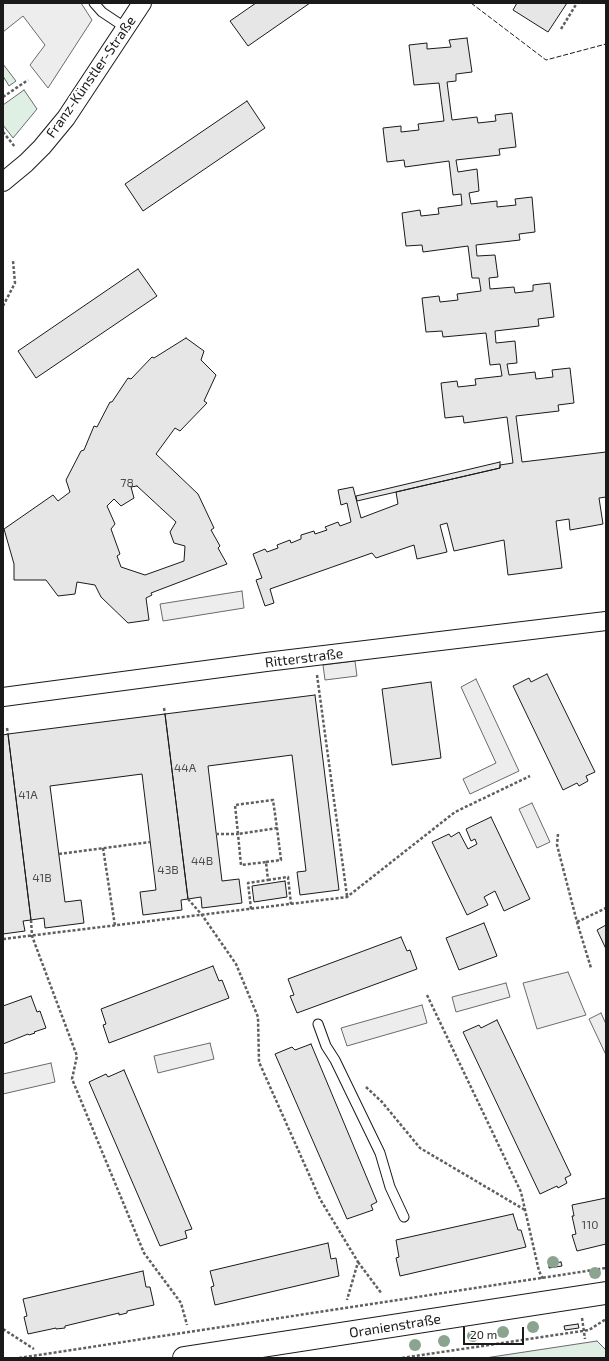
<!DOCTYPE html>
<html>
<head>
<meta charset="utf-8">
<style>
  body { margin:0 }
  #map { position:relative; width:609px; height:1361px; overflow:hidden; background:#fff; font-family:"Exo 2",sans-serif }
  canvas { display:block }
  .frame { position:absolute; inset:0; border:4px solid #1a1a1a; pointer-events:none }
  .scale { position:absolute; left:463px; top:1327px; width:61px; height:18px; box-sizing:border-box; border:2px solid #1a1a1a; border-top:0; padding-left:5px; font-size:12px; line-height:14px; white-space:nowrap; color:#1a1a1a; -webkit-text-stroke:3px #fff; paint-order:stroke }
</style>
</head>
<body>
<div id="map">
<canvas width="609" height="1361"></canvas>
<div class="frame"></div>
<div class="scale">20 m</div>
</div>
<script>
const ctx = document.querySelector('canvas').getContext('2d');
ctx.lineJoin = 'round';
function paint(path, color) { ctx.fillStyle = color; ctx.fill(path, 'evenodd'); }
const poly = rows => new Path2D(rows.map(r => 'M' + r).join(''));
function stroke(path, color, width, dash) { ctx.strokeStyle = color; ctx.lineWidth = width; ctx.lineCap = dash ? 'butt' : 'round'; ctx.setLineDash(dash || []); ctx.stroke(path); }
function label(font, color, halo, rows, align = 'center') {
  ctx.font = font + ' "Exo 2",sans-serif'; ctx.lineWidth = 3; ctx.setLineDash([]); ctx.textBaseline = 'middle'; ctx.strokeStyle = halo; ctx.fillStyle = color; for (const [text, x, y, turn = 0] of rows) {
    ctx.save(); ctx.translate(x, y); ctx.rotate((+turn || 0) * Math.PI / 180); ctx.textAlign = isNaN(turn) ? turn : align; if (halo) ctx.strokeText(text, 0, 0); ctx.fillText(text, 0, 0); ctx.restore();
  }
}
const green = poly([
  [3,64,16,81,9,86,3,76,3,64],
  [24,90,37,109,13,138,3,125,3,105,24,90],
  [597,1341,606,1350,606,1358,485,1358,597,1341]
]);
paint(green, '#e0efe3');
stroke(green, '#6a6a6a', 1);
const parking = poly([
  [3,3,81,3,92,20,48,88,30,65,45,45,23,16,3,32,3,3],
  [242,591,244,608,163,621,160,604,242,591],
  [355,661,357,676,325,680,323,665,355,661],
  [476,679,519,771,470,794,463,779,496,763,461,687,476,679],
  [532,803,550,842,537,848,519,809,532,803],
  [568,972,586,1015,537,1029,523,983,568,972],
  [506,983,510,997,456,1012,452,997,506,983],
  [422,1005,427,1023,347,1046,341,1028,422,1005],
  [601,1013,606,1024,606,1055,589,1019,601,1013],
  [210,1043,214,1059,158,1073,154,1056,210,1043],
  [51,1063,55,1082,3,1094,3,1074,51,1063]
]);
paint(parking, '#ededed');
stroke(parking, '#6a6a6a', 1);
const building = poly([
  [256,3,310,3,248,46,230,21,256,3],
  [517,3,567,3,548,32,513,10,517,3],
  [467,38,472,72,456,74,456,81,447,82,452,120,477,117,478,123,496,121,495,115,512,113,516,147,499,149,500,155,456,160,458,172,477,169,479,191,469,193,471,204,497,201,497,207,516,205,515,199,532,197,535,232,519,234,520,240,476,245,477,256,495,255,498,277,489,278,490,289,514,287,515,293,533,291,533,285,550,283,554,317,538,319,539,326,495,331,496,343,515,341,517,363,507,364,509,375,535,372,536,379,553,377,552,370,570,368,574,403,558,405,559,411,516,416,522,462,606,452,606,497,599,498,603,524,570,530,569,519,556,521,562,568,508,575,504,540,454,551,447,523,440,525,447,552,417,559,414,545,376,558,372,553,270,589,274,603,265,606,256,580,262,578,253,554,265,549,267,552,278,548,277,545,290,540,291,543,301,539,301,535,314,531,315,534,327,530,325,527,338,522,340,526,351,522,347,503,341,505,338,490,353,487,361,518,398,504,396,492,500,468,500,465,513,463,507,417,464,423,463,416,445,418,441,383,457,381,458,387,476,385,475,379,502,376,500,364,490,365,486,333,443,337,442,331,426,332,422,298,439,296,440,302,458,300,457,294,481,291,479,278,472,278,468,246,423,252,422,245,406,246,402,213,420,210,421,216,439,214,438,208,462,205,461,194,453,195,449,161,405,167,404,160,387,162,383,128,401,126,401,132,419,130,418,124,444,121,439,83,414,85,409,45,427,43,427,49,451,47,449,40,467,38],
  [247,101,265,128,143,211,125,184,247,101],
  [138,269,157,296,36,378,18,351,138,269],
  [186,338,204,351,201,360,216,375,204,401,207,403,180,431,175,428,156,454,198,494,214,528,211,530,220,546,218,548,227,564,151,593,152,595,146,598,149,620,128,623,101,597,95,585,77,582,75,594,58,596,46,580,14,580,14,564,4,529,53,495,58,501,70,492,66,480,81,451,84,450,94,426,97,427,110,402,112,402,128,378,131,379,152,357,154,358,186,338],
  [137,486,176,522,170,532,174,543,185,546,184,561,145,575,121,567,117,556,120,554,111,529,115,524,107,506,114,499,121,506,134,498,131,487,137,486],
  [500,462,500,468,357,501,356,496,500,462],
  [547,674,595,772,586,776,588,781,579,786,577,783,563,790,513,686,529,678,531,682,547,674],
  [431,682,441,758,392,765,382,689,431,682],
  [315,695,339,890,300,895,297,872,306,871,292,755,208,766,222,881,239,879,242,903,202,908,201,897,188,899,165,714,315,695],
  [165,714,188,899,181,900,182,910,143,915,140,892,156,890,142,774,50,786,65,902,81,900,84,923,45,928,44,918,31,920,8,734,165,714],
  [8,734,31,920,23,921,25,931,3,934,3,735,8,734],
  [491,817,530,899,504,911,495,891,484,897,488,905,467,915,432,842,449,834,451,837,459,832,468,849,477,844,475,839,471,841,466,829,491,817],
  [285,881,287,897,254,902,252,886,285,881],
  [484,923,497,956,459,970,446,938,484,923],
  [606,925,606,949,597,930,606,925],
  [401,937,407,951,410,950,417,969,297,1013,290,996,294,995,288,979,401,937],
  [213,966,219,981,222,980,229,998,109,1043,103,1025,106,1024,101,1009,213,966],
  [31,996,37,1012,40,1011,46,1028,34,1032,35,1033,29,1035,28,1034,3,1044,3,1006,31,996],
  [497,1020,571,1175,565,1178,567,1183,558,1188,557,1186,540,1194,463,1032,479,1025,481,1028,497,1020],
  [311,1044,377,1202,371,1205,373,1210,347,1219,275,1054,292,1047,295,1050,311,1044],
  [124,1070,192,1229,185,1231,187,1238,160,1246,89,1082,106,1074,108,1077,124,1070],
  [606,1198,606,1244,577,1251,572,1235,576,1234,572,1216,574,1216,572,1205,606,1198],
  [513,1214,518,1230,521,1230,526,1247,400,1276,396,1258,399,1257,396,1240,513,1214],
  [328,1243,331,1259,336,1258,339,1276,215,1305,211,1287,214,1286,210,1271,328,1243],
  [561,1262,562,1266,549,1268,549,1264,561,1262],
  [143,1271,146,1287,150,1287,154,1305,127,1311,127,1313,119,1315,119,1313,65,1326,65,1328,56,1329,56,1328,28,1334,24,1317,27,1316,23,1299,143,1271],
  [578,1324,579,1328,565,1330,564,1326,578,1324]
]);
paint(building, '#e6e6e6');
stroke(building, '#1a1a1a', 1);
const lane = poly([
  [94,3,102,12,126,28],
  [318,1024,326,1046,335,1060,380,1153,390,1187,404,1217]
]);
const street = poly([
  [3,182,26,163,42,147,66,118,142,3],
  [3,697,266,662,606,621]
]);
const secondary = poly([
  [184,1358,606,1293]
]);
stroke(lane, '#1a1a1a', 11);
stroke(street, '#1a1a1a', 20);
stroke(secondary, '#1a1a1a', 24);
stroke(poly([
  [561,29,577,3],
  [3,97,28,80],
  [3,132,15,147],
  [3,306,15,283,13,261],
  [317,675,347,896],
  [164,708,165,714],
  [7,728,8,734],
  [216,834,238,834,241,865,266,862,268,880,248,883,251,909],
  [558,834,557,845,577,922,591,968],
  [103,848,115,926],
  [59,854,150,842],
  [266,862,281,860,277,828,273,800,235,805,238,834,277,828],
  [268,880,288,877,291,904],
  [188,899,202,915,236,964,258,1017,259,1062,320,1199,358,1262,347,1300],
  [31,920,32,936,77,1056,72,1079,144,1253,181,1303,187,1325],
  [577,922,606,908],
  [3,939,347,897,455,812,530,776],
  [427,995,521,1192,539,1271,543,1279],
  [366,1087,382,1102,420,1148,525,1210],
  [358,1262,382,1294],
  [582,1318,585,1339],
  [3,1329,34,1349],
  [19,1358,606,1268],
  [402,1358,589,1330,606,1319]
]), '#5f5f5f', 2.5, [3, 2]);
stroke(lane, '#fff', 9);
stroke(street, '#fff', 18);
stroke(secondary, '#fff', 22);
stroke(poly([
  [471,3,546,60,606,44]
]), '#1a1a1a', 1, [5, 2]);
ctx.fillStyle = '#8aa48f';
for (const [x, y] of [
  [553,1262],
  [595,1273],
  [533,1327],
  [503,1332],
  [473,1336],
  [444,1341],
  [415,1345]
]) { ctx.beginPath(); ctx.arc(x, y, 6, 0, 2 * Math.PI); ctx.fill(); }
label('12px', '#4d4d4d', null, [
  ["78",127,483],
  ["44A",185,768],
  ["41A",28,795],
  ["44B",202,861],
  ["43B",168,870],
  ["41B",42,878],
  ["110",590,1225]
]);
label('14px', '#1a1a1a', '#fff', [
  ["Franz-Künstler-Straße",91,77,-55],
  ["Ritterstraße",304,658,-7],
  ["Oranienstraße",395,1326,-9]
]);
</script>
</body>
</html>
